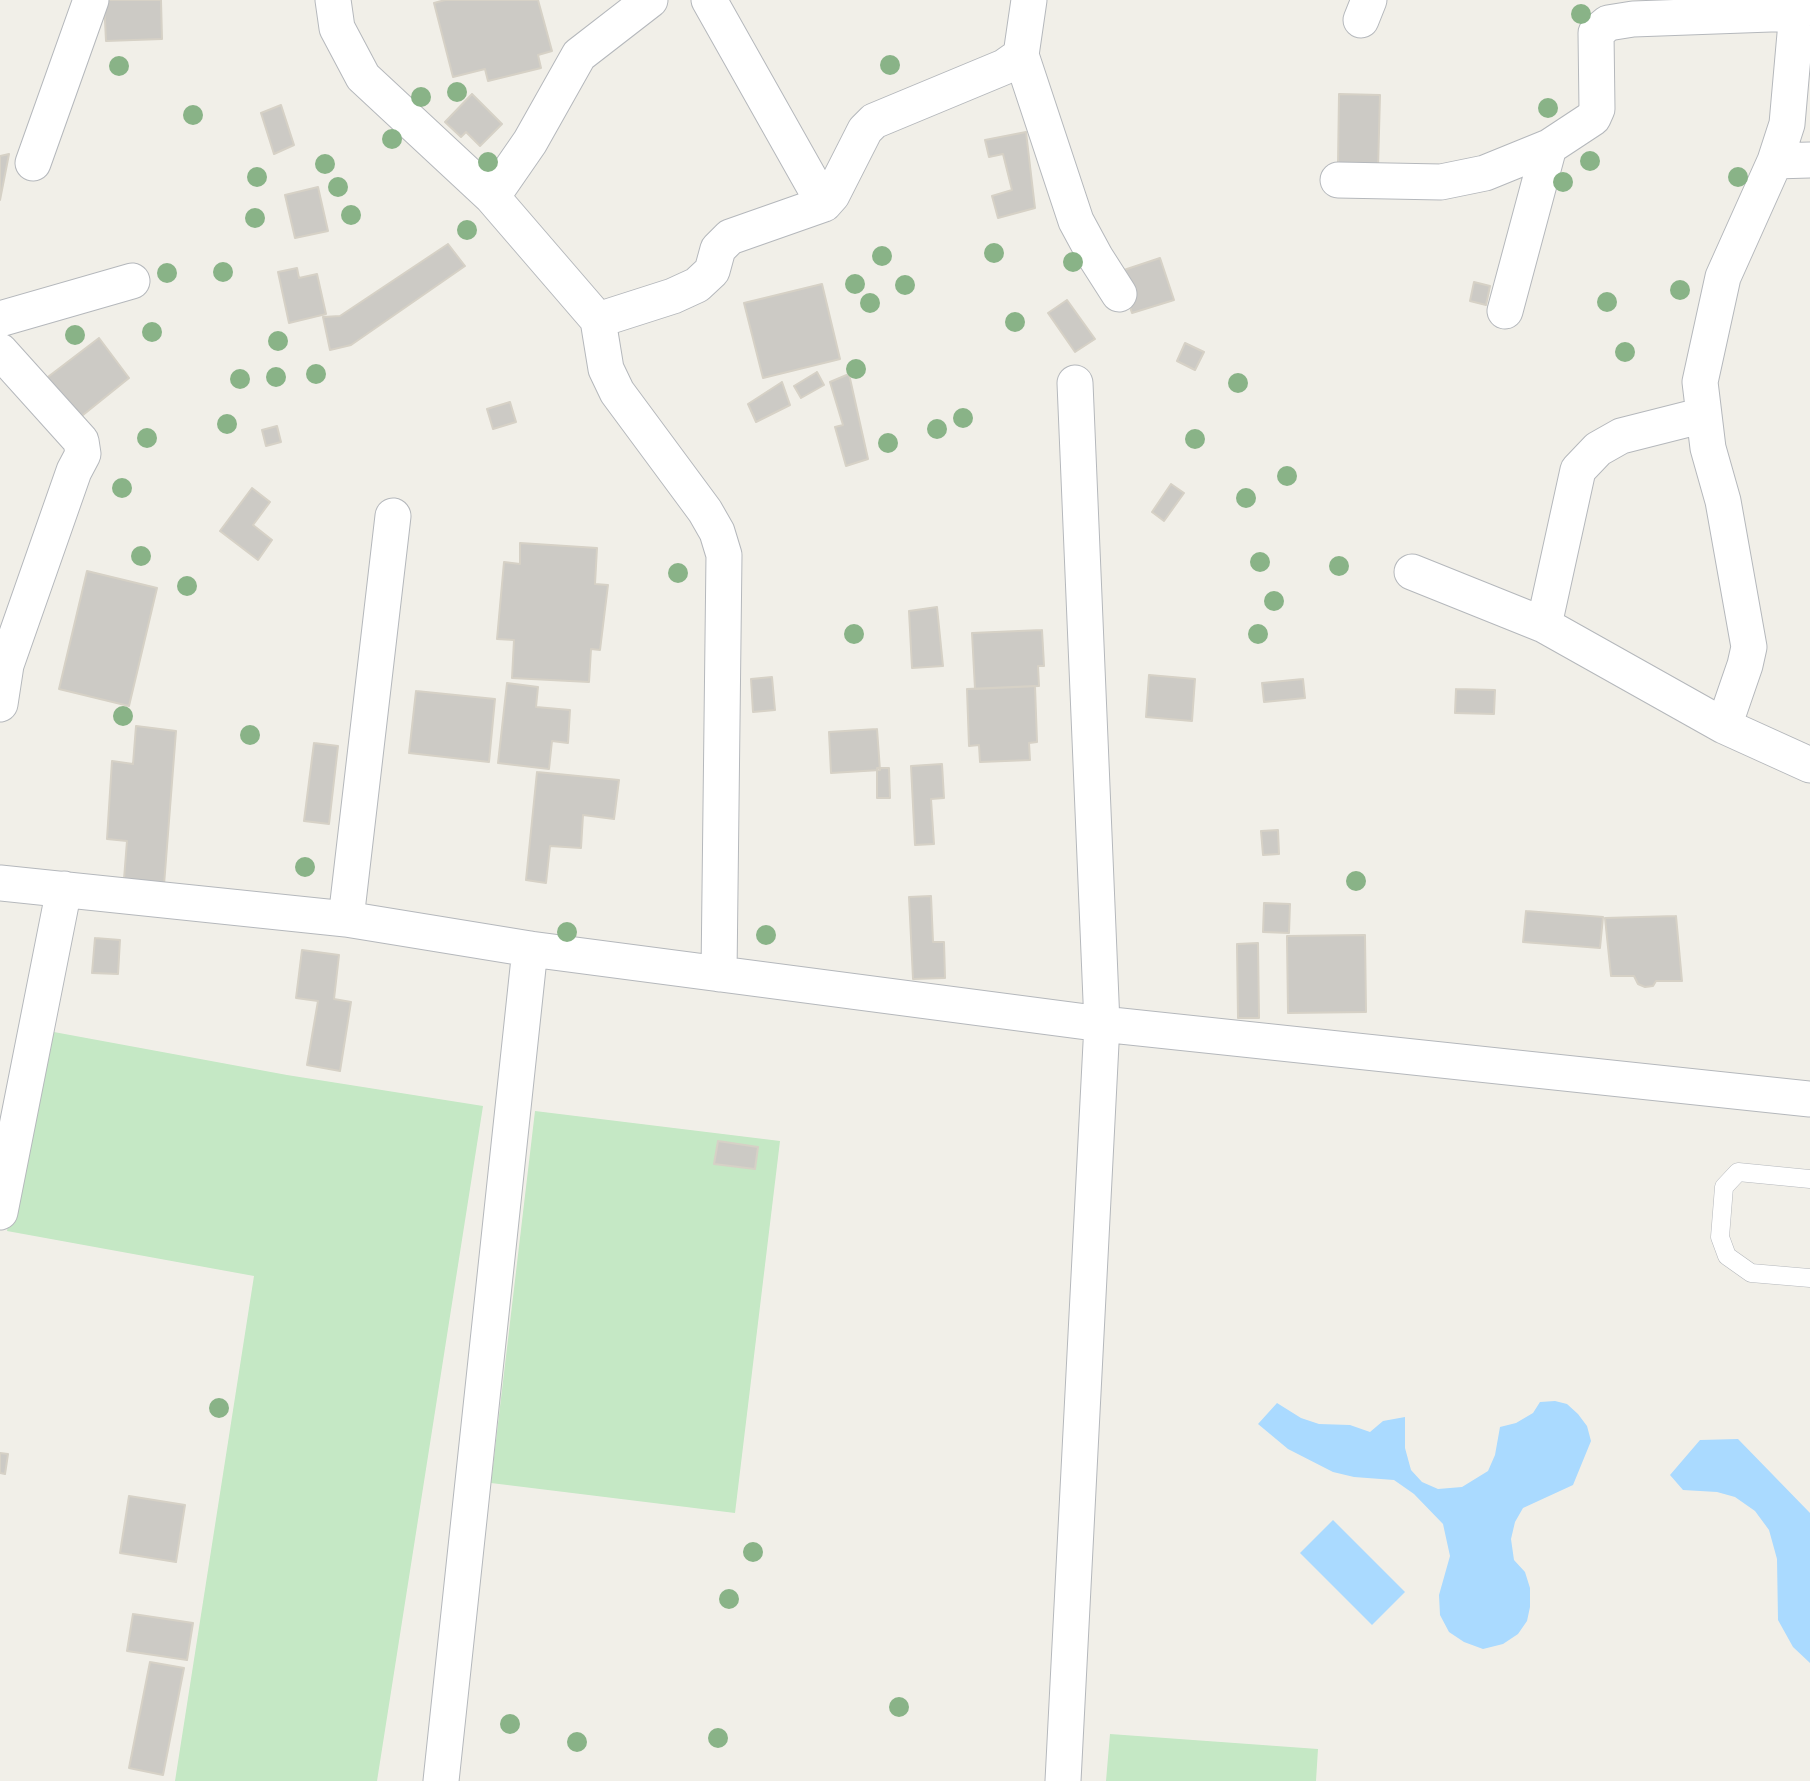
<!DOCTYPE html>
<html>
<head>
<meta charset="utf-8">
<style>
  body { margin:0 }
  canvas { display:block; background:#f1efe8 }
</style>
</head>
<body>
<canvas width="1810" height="1781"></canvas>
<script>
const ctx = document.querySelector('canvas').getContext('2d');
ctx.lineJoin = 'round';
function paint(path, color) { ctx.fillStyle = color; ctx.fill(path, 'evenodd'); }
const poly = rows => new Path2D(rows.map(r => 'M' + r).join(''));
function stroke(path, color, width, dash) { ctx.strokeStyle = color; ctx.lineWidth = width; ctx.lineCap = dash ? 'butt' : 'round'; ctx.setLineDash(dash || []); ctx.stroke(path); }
paint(poly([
  [43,1030,287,1075,483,1106,377,1781,175,1781,254,1276,7,1231],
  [535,1111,780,1141,735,1513,491,1483],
  [1110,1734,1318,1749,1316,1781,1106,1781]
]), '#c5e8c5');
paint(poly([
  [1555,1401,1567,1404,1578,1414,1587,1426,1591,1441,1573,1485,1523,1508,1515,1522,1511,1539,1514,1560,1525,1572,1530,1588,1530,1607,1527,1621,1518,1634,1503,1644,1483,1649,1464,1642,1449,1632,1440,1615,1439,1595,1450,1556,1443,1524,1414,1494,1394,1480,1354,1477,1333,1472,1288,1449,1258,1424,1277,1403,1301,1418,1319,1424,1350,1425,1370,1432,1383,1421,1405,1417,1405,1448,1411,1470,1422,1482,1438,1489,1462,1487,1488,1471,1495,1455,1500,1427,1516,1423,1533,1413,1540,1402],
  [1738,1439,1810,1513,1810,1663,1793,1647,1778,1620,1777,1559,1769,1530,1755,1511,1735,1497,1717,1492,1683,1490,1670,1475,1700,1440],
  [1333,1520,1405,1592,1372,1625,1300,1553]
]), '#aadaff');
const building = poly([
  [104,0,161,0,162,39,106,41,104,0],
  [445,0,538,0,552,51,538,55,541,68,488,81,485,69,453,77,434,3,445,0],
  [472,94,502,124,480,146,466,132,461,137,445,122,472,94],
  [1339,94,1380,95,1378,169,1338,165,1339,94],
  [281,105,294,145,274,154,261,113,281,105],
  [1026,132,1035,208,998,218,992,196,1012,190,1003,154,989,157,985,140,1026,132],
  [9,154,0,200,0,156,9,154],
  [318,187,328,231,295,238,285,195,318,187],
  [448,244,465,266,351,345,330,350,323,317,340,316,448,244],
  [1160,258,1174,300,1132,313,1118,272,1160,258],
  [297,268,299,278,317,274,326,314,289,323,278,272,297,268],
  [1474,282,1490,286,1486,305,1470,301,1474,282],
  [822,284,840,359,763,378,744,303,822,284],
  [1067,300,1095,339,1075,352,1048,313,1067,300],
  [99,338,129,378,73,423,40,383,99,338],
  [1185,343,1204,352,1195,370,1177,361,1185,343],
  [817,372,824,385,801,398,794,386,817,372],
  [849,374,868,459,846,466,835,427,843,425,830,382,849,374],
  [782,382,790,405,756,422,748,404,782,382],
  [510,402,516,422,493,429,487,409,510,402],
  [277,426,281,442,266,446,262,430,277,426],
  [1171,484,1184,493,1164,521,1152,512,1171,484],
  [252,488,270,502,253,525,272,540,258,560,220,531,252,488],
  [520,543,597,548,595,584,608,585,600,650,591,649,589,682,512,678,514,640,497,639,504,562,520,564,520,543],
  [87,571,157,588,129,706,59,689,87,571],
  [937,607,943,666,912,668,909,611,937,607],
  [1042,630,1044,666,1038,666,1039,686,975,689,972,633,1042,630],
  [1149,675,1195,679,1192,721,1146,717,1149,675],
  [772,677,775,710,753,712,751,679,772,677],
  [1303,679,1305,698,1264,702,1262,683,1303,679],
  [507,683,538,687,536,707,570,710,568,743,552,741,549,769,498,763,507,683],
  [1035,686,1037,742,1029,743,1030,760,980,762,979,745,969,746,967,689,1035,686],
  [1456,689,1495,690,1494,714,1455,713,1456,689],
  [416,691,495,699,489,762,409,753,416,691],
  [136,726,176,731,164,885,124,879,127,841,107,839,112,761,133,764,136,726],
  [877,729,880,770,831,773,829,732,877,729],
  [314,743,338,746,329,824,304,821,314,743],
  [942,764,944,798,931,799,934,844,915,845,911,766,942,764],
  [877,768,889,768,890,798,877,798,877,768],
  [537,772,619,780,614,819,583,815,581,848,550,846,546,883,526,880,537,772],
  [1278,830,1279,854,1263,855,1261,831,1278,830],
  [931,896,933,942,944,942,945,978,913,979,909,897,931,896],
  [1264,903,1290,904,1289,933,1263,932,1264,903],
  [1526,911,1603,917,1600,948,1523,942,1526,911],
  [1676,916,1682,981,1656,981,1653,986,1645,987,1638,984,1634,976,1611,976,1605,918,1676,916],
  [1365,935,1366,1012,1288,1013,1287,936,1365,935],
  [95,938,120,940,118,974,92,973,95,938],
  [1258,943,1259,1018,1238,1018,1237,944,1258,943],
  [302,950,339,955,334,999,351,1002,340,1071,307,1065,318,1001,296,998,302,950],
  [718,1141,758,1147,755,1169,714,1164,718,1141],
  [0,1453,8,1454,5,1474,0,1473,0,1453],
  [129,1496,185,1505,176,1562,120,1553,129,1496],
  [133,1614,193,1623,187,1660,127,1651,133,1614],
  [150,1662,184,1668,163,1775,129,1768,150,1662]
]);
paint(building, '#cccac5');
stroke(building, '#d6d1c6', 2);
const lane = poly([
  [1810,1179,1738,1172,1724,1187,1720,1237,1727,1256,1751,1273,1810,1278]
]);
const street = poly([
  [333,0,337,28,363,77,492,197,598,320,606,369,617,392,705,511,717,532,724,555,719,974],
  [709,0,824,204],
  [1361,20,1369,0],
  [1021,55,1076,221,1096,258,1119,294],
  [1775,161,1810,160],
  [33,163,91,0],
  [1338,180,1441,182,1485,173,1549,147,1593,118,1597,109,1596,33,1608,23,1633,19,1798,13],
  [492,197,530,142,579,55,650,0],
  [1505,311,1549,147],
  [0,319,132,281],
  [598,320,673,296,697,285,712,271,718,249,730,237,824,204,832,195,865,130,874,121,1004,67,1021,55,1029,0],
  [0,351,81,441,83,454,74,471,6,665,0,704],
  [1412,572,1544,625,1724,726,1810,765],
  [1544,625,1578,470,1598,449,1621,436,1704,415],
  [1724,726,1745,665,1749,647,1723,501,1708,448,1700,382,1723,277,1775,161,1787,124,1798,0],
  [0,883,346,919,530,949,1102,1024,1810,1099],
  [346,919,393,516],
  [0,1212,64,889],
  [441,1781,530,949],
  [1063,1781,1102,1024,1075,383]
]);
stroke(lane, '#b5b8bc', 19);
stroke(street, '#b5b8bc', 37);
stroke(lane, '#fff', 18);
stroke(street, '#fff', 35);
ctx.fillStyle = '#89b387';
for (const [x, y] of [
  [1581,14],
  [890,65],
  [119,66],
  [457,92],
  [421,97],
  [1548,108],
  [193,115],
  [392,139],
  [1590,161],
  [488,162],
  [325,164],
  [257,177],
  [1738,177],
  [1563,182],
  [338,187],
  [351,215],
  [255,218],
  [467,230],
  [994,253],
  [882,256],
  [1073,262],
  [223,272],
  [167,273],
  [855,284],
  [905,285],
  [1680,290],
  [1607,302],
  [870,303],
  [1015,322],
  [152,332],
  [75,335],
  [278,341],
  [1625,352],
  [856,369],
  [316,374],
  [276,377],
  [240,379],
  [1238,383],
  [963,418],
  [227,424],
  [937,429],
  [147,438],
  [1195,439],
  [888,443],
  [1287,476],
  [122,488],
  [1246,498],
  [141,556],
  [1260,562],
  [1339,566],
  [678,573],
  [187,586],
  [1274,601],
  [854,634],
  [1258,634],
  [123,716],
  [250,735],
  [305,867],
  [1356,881],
  [567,932],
  [766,935],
  [219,1408],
  [753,1552],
  [729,1599],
  [899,1707],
  [510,1724],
  [718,1738],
  [577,1742]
]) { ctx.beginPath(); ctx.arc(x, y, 10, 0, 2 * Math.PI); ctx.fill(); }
</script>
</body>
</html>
